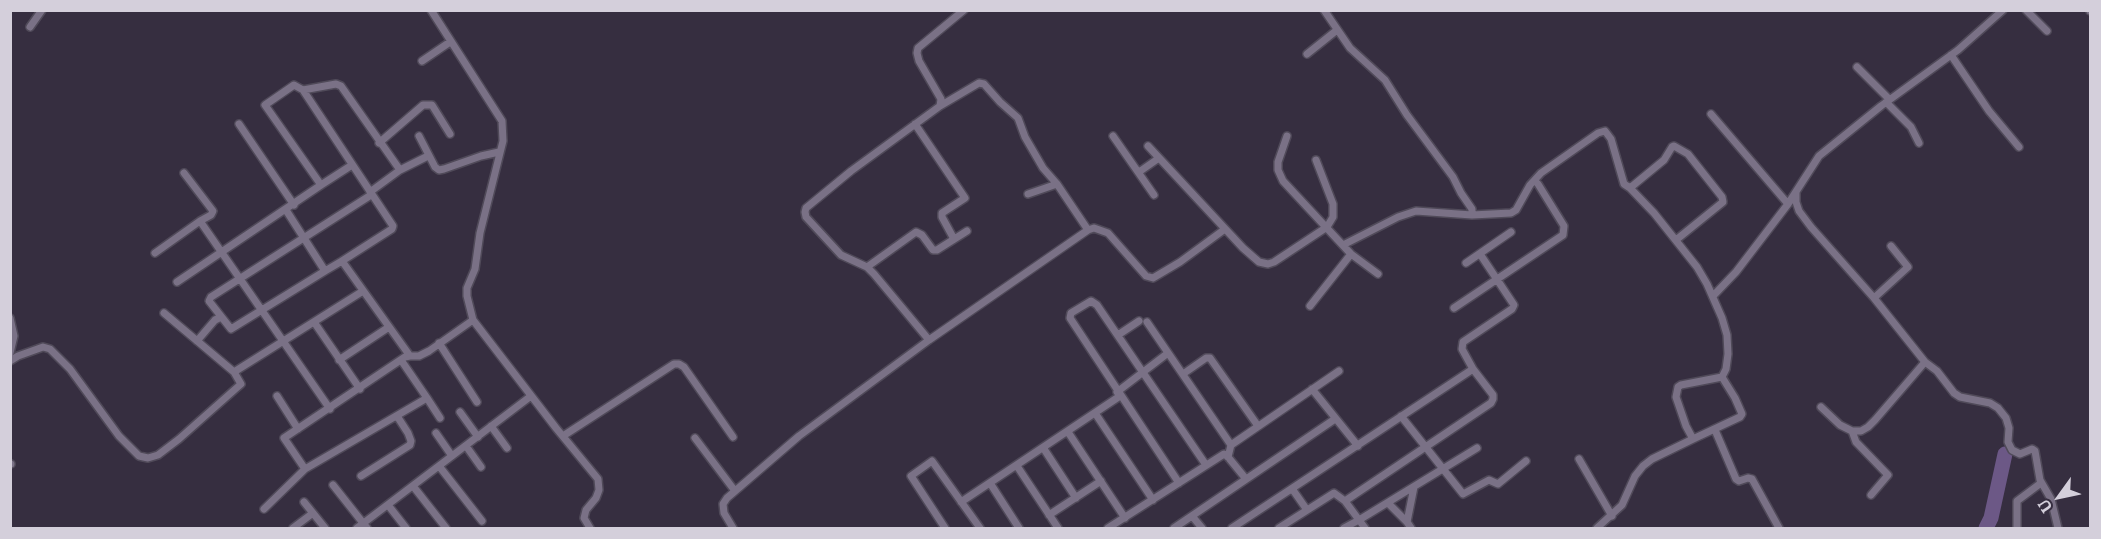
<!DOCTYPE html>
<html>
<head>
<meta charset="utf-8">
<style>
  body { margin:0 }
  #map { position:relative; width:2101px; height:539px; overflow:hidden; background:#362e40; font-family:Literata,serif }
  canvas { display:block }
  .frame { position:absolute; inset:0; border:12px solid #d4cfdb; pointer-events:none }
  .north { position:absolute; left:2029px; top:467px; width:60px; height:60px; -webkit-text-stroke:4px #362e40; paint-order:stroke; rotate:237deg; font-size:16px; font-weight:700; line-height:24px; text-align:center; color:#d4cfdb }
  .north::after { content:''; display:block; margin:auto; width:21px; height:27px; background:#d4cfdb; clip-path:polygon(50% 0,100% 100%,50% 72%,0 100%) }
</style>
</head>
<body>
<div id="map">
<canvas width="2101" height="539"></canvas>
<div class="frame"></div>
<div class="north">U</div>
</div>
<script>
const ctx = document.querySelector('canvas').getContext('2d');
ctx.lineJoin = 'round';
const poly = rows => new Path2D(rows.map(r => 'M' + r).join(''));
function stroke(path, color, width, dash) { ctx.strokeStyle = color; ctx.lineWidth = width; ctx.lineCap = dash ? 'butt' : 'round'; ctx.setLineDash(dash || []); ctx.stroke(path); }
stroke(poly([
  [1986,528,1991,518,2005,454]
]), '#6c5886', 15);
const minor = poly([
  [431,10,502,121,503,141,480,233,475,269,467,288,467,296,473,320,556,428,598,479,599,490,596,498,586,510,584,518,590,528],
  [1324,10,1350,48,1385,80,1407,115,1453,177,1461,193,1472,209,1472,215,1511,213,1516,210,1530,185,1541,173,1598,133,1605,131,1611,139,1624,184,1630,188,1654,213,1697,267,1707,284,1722,318,1727,335,1728,354,1726,369,1722,377,1681,385,1678,387,1676,397,1686,426,1693,439,1652,459,1643,466,1635,476,1622,505,1597,528],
  [2026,10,2047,31],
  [2090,10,2090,11],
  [30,27,42,10],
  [1307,54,1337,30],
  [1951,55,1989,111,2019,147],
  [422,61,450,42],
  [1857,67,1889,99],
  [303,90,393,226,392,229,342,261],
  [1886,102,1911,127,1919,143],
  [940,106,979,83,984,84,1000,102,1018,118,1025,137,1043,168,1057,184,1088,230],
  [1711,114,1788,204],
  [239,124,294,205],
  [915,124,965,198,942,213,942,217,954,239],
  [419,136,435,167,439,170,444,169,481,156,499,152],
  [1113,136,1154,195],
  [1287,136,1278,162,1278,170,1283,181,1351,254,1378,274],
  [379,143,423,105,432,105,450,134],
  [1148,146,1243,248,1259,262,1268,264,1274,262,1327,227,1333,217,1333,204,1316,160],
  [1139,172,1159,158],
  [184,173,213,211,211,215,200,221,330,409],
  [321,185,352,165],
  [1630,188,1664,160,1672,147,1674,146,1688,154,1722,197,1723,202,1676,240],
  [370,192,400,170],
  [1796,192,1796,202,1799,211,1811,227,1874,298,1925,362],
  [1028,194,1057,184],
  [286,210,325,271,342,261,410,356,419,356,429,351,473,320],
  [1343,245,1398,217,1416,211,1472,215],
  [155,253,200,221],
  [1466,263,1511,232],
  [867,267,916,232,922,235,933,250,937,250,967,231],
  [325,271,231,329,209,301,211,297,371,195],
  [177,282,321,185,265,105,294,85,303,90,336,84,341,86,400,170,428,156],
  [1713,296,1736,272,1788,204,1819,156,1881,106,1958,50,2003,10],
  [1874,298,1908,267,1891,246],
  [1310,306,1351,254],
  [1454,308,1563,235,1564,226,1538,184],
  [164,313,234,372,363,291],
  [10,318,14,336,10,353],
  [314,322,360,389],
  [1147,322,1231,445],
  [1118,335,1139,321],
  [929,340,874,274,867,267,841,255,806,217,805,212,806,208,851,171,940,106,941,99,919,61,917,53,918,48,964,10],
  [197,341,215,320,221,317],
  [439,343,477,402],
  [339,360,389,327],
  [401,360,427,398],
  [10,361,18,356,43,347,50,349,70,369,119,436,139,456,148,458,158,455,179,439,241,384,234,372],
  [1183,374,1206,358,1210,358,1258,426],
  [1312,389,1358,446],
  [1117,392,1168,353],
  [277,396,298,429],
  [1821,407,1840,425,1852,431,1861,431,1868,427,1875,420,1925,362,1937,371,1954,393,1960,397,1990,403,1998,408,2006,418,2009,428,2008,442,2012,450,2020,454,2032,449,2035,451,2040,480,2051,499,2058,528],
  [460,412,478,437],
  [1095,413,1153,500],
  [1401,416,1463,494,1489,480,1498,484,1526,461],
  [491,426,507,448],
  [1715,430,1736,479,1739,481,1748,478,1752,479,1779,528],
  [1852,431,1856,442,1888,475,1871,495],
  [1068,432,1125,518],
  [436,433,452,456],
  [563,436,674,364,679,364,684,367,733,437],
  [695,438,735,491],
  [1693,439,1740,417,1742,414,1735,398,1722,377],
  [466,446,481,467],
  [1044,449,1076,498],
  [1228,457,1231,445,1339,371],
  [1579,459,1612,516],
  [10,464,11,464],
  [439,466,482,521],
  [1017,466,1058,528],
  [305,469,284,438,405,357,410,356],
  [361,476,410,445,411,441,408,433,397,416],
  [990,483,1019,528],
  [1179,483,1070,318,1071,313,1091,301,1097,305,1206,465],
  [333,485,367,528],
  [413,486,446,528],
  [1293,490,1307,510],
  [1345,501,1491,403,1493,399,1493,395,1473,369],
  [304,502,325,528],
  [961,502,1120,396],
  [1388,503,1407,522,1411,528],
  [388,505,406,528],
  [264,509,305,469,427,398,440,418],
  [1049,515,1101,481],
  [1192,516,1202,528],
  [1407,522,1414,487],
  [293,528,313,513],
  [357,528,531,396],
  [733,528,724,513,723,504,727,498,799,436,929,340,1088,230,1094,228,1108,233,1146,276,1153,278,1180,262,1225,229],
  [945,528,911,476,932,461,980,528],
  [1108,528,1224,454,1228,457,1246,479],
  [1174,528,1335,419],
  [1232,528,1473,369,1462,349,1463,342,1512,309,1514,305,1480,254],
  [1279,528,1334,493,1345,501,1359,520,1477,448],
  [1344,528,1359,520,1365,528],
  [2017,528,2017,501,2041,483]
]);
stroke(minor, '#504a59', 10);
stroke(minor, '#7a7186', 7);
</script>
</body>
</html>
